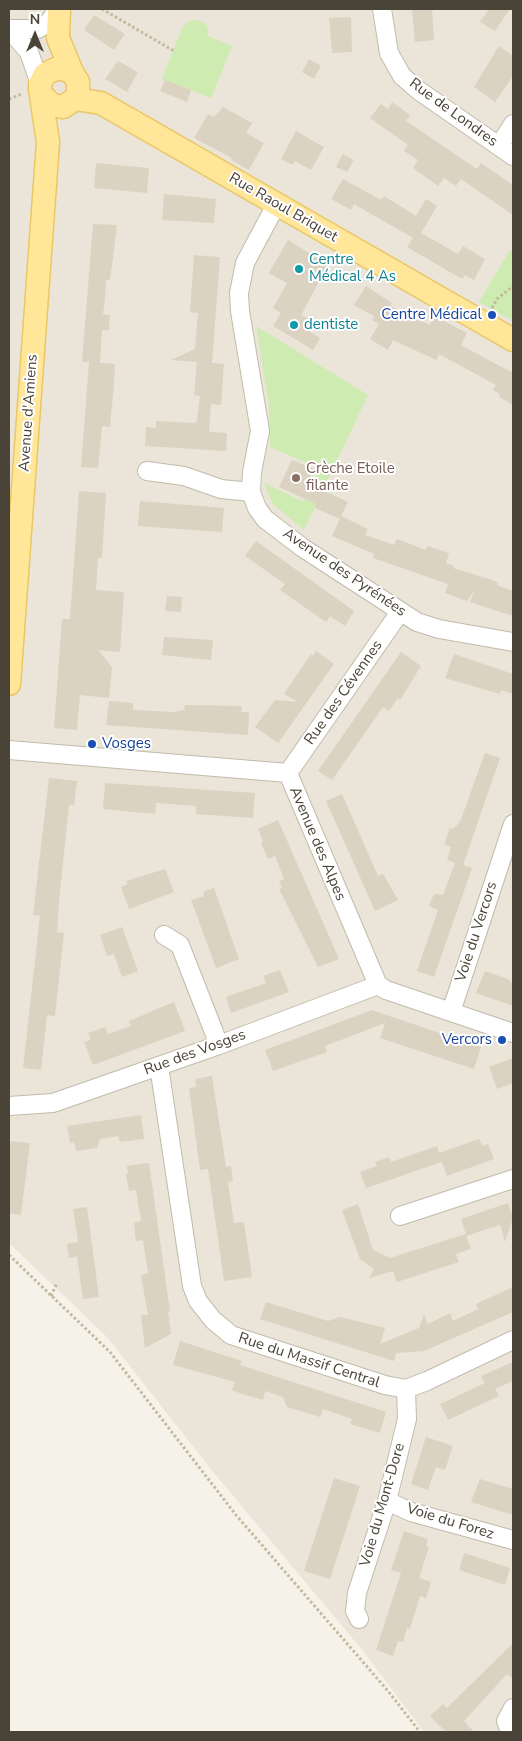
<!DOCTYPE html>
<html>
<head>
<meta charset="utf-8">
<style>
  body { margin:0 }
  #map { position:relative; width:522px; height:1741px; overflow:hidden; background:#f5f2ea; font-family:"Nunito Sans",sans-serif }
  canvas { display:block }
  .frame { position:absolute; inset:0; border:10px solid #4a4337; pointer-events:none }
  .north { position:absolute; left:10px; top:10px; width:50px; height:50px; -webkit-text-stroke:4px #fff; paint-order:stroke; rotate:0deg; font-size:14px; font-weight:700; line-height:20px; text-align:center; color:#4a4337 }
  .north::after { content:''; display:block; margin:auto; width:18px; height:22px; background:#4a4337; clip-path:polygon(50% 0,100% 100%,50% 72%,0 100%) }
</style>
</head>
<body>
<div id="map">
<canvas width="522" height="1741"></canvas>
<div class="frame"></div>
<div class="north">N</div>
</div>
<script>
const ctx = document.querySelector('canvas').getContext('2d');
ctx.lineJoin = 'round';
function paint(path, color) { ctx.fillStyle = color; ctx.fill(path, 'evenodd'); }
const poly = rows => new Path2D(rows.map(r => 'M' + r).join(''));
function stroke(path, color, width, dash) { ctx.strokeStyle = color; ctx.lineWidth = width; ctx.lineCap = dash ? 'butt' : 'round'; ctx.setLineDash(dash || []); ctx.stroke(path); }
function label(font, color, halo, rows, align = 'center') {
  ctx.font = font + ' "Nunito Sans",sans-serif'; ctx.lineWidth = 4; ctx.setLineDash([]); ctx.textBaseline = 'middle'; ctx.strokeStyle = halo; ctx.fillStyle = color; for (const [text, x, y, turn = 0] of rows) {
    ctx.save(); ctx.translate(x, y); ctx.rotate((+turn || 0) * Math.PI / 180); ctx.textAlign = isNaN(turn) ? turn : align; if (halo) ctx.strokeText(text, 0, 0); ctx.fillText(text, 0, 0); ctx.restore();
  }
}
paint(poly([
  [9,9,513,9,513,1732,424,1732,363,1651,214,1473,107,1337,9,1243]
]), '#eae5d8');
paint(poly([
  [192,20,202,21,208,28,208,36,232,46,211,98,162,79,183,26],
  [510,250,513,252,513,321,479,302],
  [256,326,368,395,304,530,272,503,264,483,304,502,319,468,270,447,269,405]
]), '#ceebb1');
paint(poly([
  [432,9,434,40,415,42,412,10],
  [489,9,510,9,495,31,480,22],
  [94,15,125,34,114,50,84,30],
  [351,17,352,52,332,53,329,18],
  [499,46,513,56,513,76,495,102,474,87],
  [309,59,321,66,314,79,302,72],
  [118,61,138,72,127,92,105,79],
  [165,80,191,90,187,102,160,91],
  [392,102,410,115,406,121,477,169,481,163,513,185,513,215,461,179,456,186,444,178,438,186,413,168,418,160,404,151,408,145,370,118,381,104,388,109],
  [223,107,252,123,246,133,264,143,249,170,231,160,232,158,194,138,208,114,214,117],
  [296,131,324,147,311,170,295,161,293,165,281,159],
  [343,154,354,160,347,172,336,167],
  [96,163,149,168,147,193,94,188],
  [343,179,381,200,384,196,416,216,426,199,437,206,421,233,458,254,463,246,485,259,474,280,465,275,462,279,407,247,413,238,354,204,351,210,331,199],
  [164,194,216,199,214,223,162,220],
  [93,224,117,225,110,280,106,280,105,298,103,314,110,315,109,330,102,330,100,363,115,364,114,384,110,427,102,426,98,468,81,467,89,362,82,362],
  [288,240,328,265,301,315,315,323,310,332,320,338,313,350,273,326,281,313,273,308,287,283,269,273],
  [194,255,220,257,212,363,224,364,221,405,211,404,209,432,227,433,226,451,145,446,146,427,156,428,156,421,195,423,197,421,200,396,194,395,197,362,171,360,195,349,198,313,190,312],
  [366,286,392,303,390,306,430,325,434,316,467,333,461,345,511,372,513,368,513,405,499,397,500,394,493,390,496,385,439,354,436,360,393,340,388,350,370,339,379,324,372,320,374,316,354,305],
  [292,460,314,469,307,483,348,502,341,516,368,529,365,535,394,545,397,539,426,550,427,546,449,553,446,563,454,566,453,568,492,580,498,583,497,585,513,591,513,616,470,602,475,589,467,601,445,593,448,584,373,558,374,554,332,536,340,519,315,508,316,504,279,487],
  [79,491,106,493,102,558,98,558,96,590,124,592,120,652,98,650,112,667,109,698,80,695,77,730,54,728,62,619,70,619],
  [140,501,224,508,222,532,138,526],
  [256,541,354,611,345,626,330,616,326,622,280,590,285,584,245,556],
  [167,596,182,597,181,612,165,611],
  [164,637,213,640,211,660,162,655],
  [316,651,334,664,278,743,255,727,275,700,298,702,284,694,311,654,313,656],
  [401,652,421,666,400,700,398,698,389,711,383,707,332,780,318,771],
  [454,654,513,674,513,694,501,690,500,694,445,678],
  [109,701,133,703,133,710,174,712,184,710,185,705,242,706,241,712,249,712,248,735,106,725],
  [485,753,500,758,463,865,472,868,434,977,417,971,438,910,429,906,434,894,443,895,455,863,447,860,451,847,444,844,450,828,453,829,460,822],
  [49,778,77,781,74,805,69,805,59,901,57,932,64,933,55,1016,47,1015,41,1070,23,1068,40,916,33,915],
  [105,783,255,793,253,818,196,814,196,806,156,803,155,814,103,809],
  [342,794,378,876,383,874,398,900,375,911,326,801],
  [278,820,339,959,318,967,279,889,282,888,279,881,284,879,275,856,268,859,261,843,263,842,258,829],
  [165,869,174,892,129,909,121,887,128,884,126,881],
  [214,888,239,959,216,968,191,900,204,896,203,892],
  [122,927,138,971,122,977,114,954,107,956,100,935],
  [280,970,289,992,231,1013,226,997,266,983,263,976],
  [485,971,508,979,513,985,513,1006,476,993],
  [174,1002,185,1031,93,1065,84,1042,91,1040,88,1033,105,1027,108,1034,131,1026,129,1021],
  [372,1010,481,1047,474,1069,380,1038,385,1023,325,1046,327,1052,273,1071,265,1050],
  [513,1058,513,1083,497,1089,489,1067],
  [212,1076,226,1167,231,1166,233,1181,228,1182,234,1223,244,1222,252,1277,224,1281,208,1169,200,1170,189,1088,196,1087,195,1079],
  [141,1115,144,1139,120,1142,118,1136,100,1139,97,1148,76,1151,74,1142,70,1143,67,1126],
  [479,1139,483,1146,488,1144,494,1159,447,1176,442,1162,366,1188,360,1172,377,1166,375,1162,389,1157,391,1162,437,1146,439,1153],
  [9,1141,30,1143,21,1215,9,1213],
  [149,1163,170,1311,168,1312,171,1334,145,1348,141,1315,148,1315,141,1275,148,1273,143,1240,136,1241,134,1223,141,1221,136,1190,129,1191,126,1174,128,1174,127,1166],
  [508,1203,513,1218,505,1242,500,1225,466,1236,471,1249,456,1254,459,1262,397,1282,393,1271,369,1278,374,1269,360,1259,342,1210,358,1204,373,1250,390,1258,466,1234,461,1219],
  [87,1207,99,1297,83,1299,77,1256,69,1258,67,1244,78,1242,73,1209],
  [513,1287,513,1312,424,1351,396,1353,394,1361,260,1319,266,1302,328,1321,340,1317,385,1328,380,1344,419,1328,424,1315,428,1324,450,1313,453,1321,478,1309,476,1304],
  [180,1341,242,1361,240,1365,386,1412,380,1433,350,1424,352,1419,323,1409,320,1417,287,1407,283,1397,265,1391,263,1400,239,1393,232,1390,235,1382,173,1365],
  [513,1362,513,1381,495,1389,499,1396,448,1420,440,1404,485,1383,481,1376],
  [426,1437,453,1446,445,1470,436,1467,428,1490,411,1484],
  [334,1478,360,1486,330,1579,304,1571],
  [480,1479,513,1489,513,1515,471,1502],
  [404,1531,428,1539,426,1546,429,1547,419,1578,431,1582,426,1598,420,1596,410,1629,407,1628,403,1642,398,1641,393,1656,376,1650,401,1573,391,1570],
  [464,1553,510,1568,505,1585,459,1570],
  [513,1643,513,1679,507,1674,464,1721,474,1732,446,1732,430,1716,443,1704,447,1708]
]), '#dbd2c1');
const minor = poly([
  [382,9,389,53,402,76,418,90,513,156],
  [9,29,29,52,40,84],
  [10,29,38,29,49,22,58,9],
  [499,146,513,124],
  [276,205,245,263,239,293,240,311,260,431,252,472,251,492,257,508,265,519,303,548,417,622,439,629,513,642],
  [147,471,184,476,221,489,251,492],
  [9,750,288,773],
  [288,773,378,985,386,990,513,1033],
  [288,773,400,612],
  [164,935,180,945,219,1045],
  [451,1012,513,824],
  [159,1066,192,1286,198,1301,213,1320,231,1335,385,1385,406,1389,427,1381,513,1340],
  [9,1106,53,1103,219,1045,378,985],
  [400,1216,513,1179],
  [387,1501,411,1512,513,1540],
  [359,1619,355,1611,357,1593,387,1501,407,1419,406,1389],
  [510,1732,506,1721,513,1708]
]);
const major = poly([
  [59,9,58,38,72,72],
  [75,99,101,103,513,340],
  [9,684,48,142,40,89,40,84,45,74,58,68,72,72,78,82,78,94,75,99,63,107,52,105,41,94]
]);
stroke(minor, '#c2bbac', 20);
stroke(major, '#eac764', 25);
stroke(poly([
  [102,9,174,51],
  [9,99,22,94],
  [492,308,497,299,513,286],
  [9,1255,110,1352,236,1515,388,1691,420,1732],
  [51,1296,57,1283]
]), '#c4b89c', 3, [2.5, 2.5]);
stroke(minor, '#fff', 18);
stroke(major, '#ffe699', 22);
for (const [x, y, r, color] of [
  [299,269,5,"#0f9aa8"],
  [492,315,5,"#1a4fb4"],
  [294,325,5,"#0f9aa8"],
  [296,478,5,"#8d6e63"],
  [92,744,5,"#1a4fb4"],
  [502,1040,5,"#1a4fb4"]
]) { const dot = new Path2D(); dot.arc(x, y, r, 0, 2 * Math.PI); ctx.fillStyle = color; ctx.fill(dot); stroke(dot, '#fff', 2); }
label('15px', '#4a4337', '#fff', [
  ["Rue de Londres",453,113,36],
  ["Rue Raoul Briquet",283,208,30],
  ["Avenue d'Amiens",29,413,-86],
  ["Avenue des Pyrénées",344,573,34],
  ["Rue des Cévennes",344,693,-55],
  ["Avenue des Alpes",317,844,67],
  ["Voie du Vercors",477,932,-72],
  ["Rue des Vosges",195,1053,-20],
  ["Rue du Massif Central",309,1361,18],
  ["Voie du Mont-Dore",383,1505,-74],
  ["Voie du Forez",450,1522,17]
]);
label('15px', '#0d838f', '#fff', [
  ["Centre",309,260],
  ["Médical 4 As",309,277],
  ["dentiste",304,325]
], 'left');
label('15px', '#164399', '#fff', [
  ["Centre Médical",482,315],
  ["Vosges",102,744,"left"],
  ["Vercors",492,1040]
], 'right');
label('15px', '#785e54', '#fff', [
  ["Crèche Etoile",306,469],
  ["filante",306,486]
], 'left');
</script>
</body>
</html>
